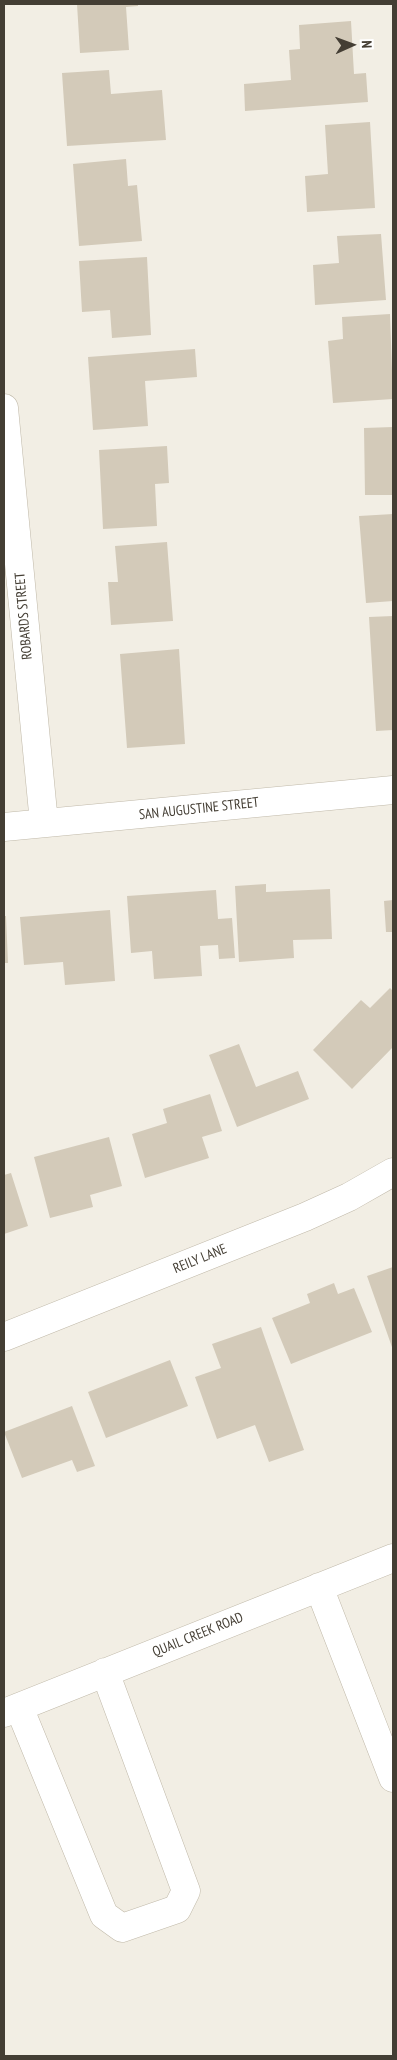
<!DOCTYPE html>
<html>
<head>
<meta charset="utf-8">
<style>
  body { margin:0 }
  #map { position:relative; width:397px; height:2060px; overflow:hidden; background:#f2eee4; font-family:"PT Sans Narrow",sans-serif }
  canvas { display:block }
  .frame { position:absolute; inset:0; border:5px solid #443e34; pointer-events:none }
  .north { position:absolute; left:327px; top:20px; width:50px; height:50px; -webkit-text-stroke:4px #fff; paint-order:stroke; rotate:88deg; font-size:14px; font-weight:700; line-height:20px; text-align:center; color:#443e34 }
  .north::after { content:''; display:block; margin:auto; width:18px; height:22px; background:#443e34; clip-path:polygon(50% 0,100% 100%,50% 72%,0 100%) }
</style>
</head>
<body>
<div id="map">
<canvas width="397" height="2060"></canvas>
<div class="frame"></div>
<div class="north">N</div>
</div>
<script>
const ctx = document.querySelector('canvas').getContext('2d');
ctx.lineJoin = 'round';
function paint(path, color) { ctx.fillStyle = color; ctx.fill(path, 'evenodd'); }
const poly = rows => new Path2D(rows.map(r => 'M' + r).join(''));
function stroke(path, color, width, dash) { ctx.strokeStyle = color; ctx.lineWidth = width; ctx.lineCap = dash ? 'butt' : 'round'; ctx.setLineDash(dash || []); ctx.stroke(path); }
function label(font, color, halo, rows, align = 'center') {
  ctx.font = font + ' "PT Sans Narrow",sans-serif'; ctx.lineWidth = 4; ctx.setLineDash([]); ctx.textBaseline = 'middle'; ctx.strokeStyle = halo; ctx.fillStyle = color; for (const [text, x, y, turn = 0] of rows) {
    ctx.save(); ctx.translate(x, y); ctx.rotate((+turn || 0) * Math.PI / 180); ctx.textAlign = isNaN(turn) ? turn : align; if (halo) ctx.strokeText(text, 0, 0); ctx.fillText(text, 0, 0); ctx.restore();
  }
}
paint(poly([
  [77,4,138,4,138,6,126,7,129,50,80,53],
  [351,21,354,74,366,73,368,102,245,111,244,84,291,80,289,50,300,49,299,25],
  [109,70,111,94,162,90,166,140,67,146,62,73],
  [370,122,375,208,307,212,305,176,328,174,325,125],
  [126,159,128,186,137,185,142,241,79,246,73,164],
  [381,234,386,300,315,305,313,265,339,263,337,236],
  [147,257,151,335,112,338,110,310,82,312,79,261],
  [390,314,393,399,333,403,328,341,343,339,342,317],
  [195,349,197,377,145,381,148,426,93,430,88,357],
  [393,427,393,495,365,495,364,428],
  [167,446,169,483,155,484,157,526,103,529,99,450],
  [393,514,393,601,366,603,359,516],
  [167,542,173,621,111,625,108,582,118,582,115,546],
  [393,616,393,730,376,731,369,617],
  [179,649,185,744,127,748,120,654],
  [266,884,266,892,330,889,332,939,293,940,294,958,239,962,235,886],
  [216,890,218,919,232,918,235,958,219,959,218,945,200,946,202,976,154,979,152,951,131,953,127,896],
  [393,900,393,932,386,932,384,901],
  [110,910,115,981,65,985,63,962,24,965,20,917],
  [4,916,6,916,8,963,4,963],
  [390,988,393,991,393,1047,352,1089,313,1050,361,1000,370,1008],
  [239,1044,256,1087,298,1071,309,1099,237,1127,209,1055],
  [210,1094,222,1131,202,1137,209,1158,145,1178,132,1134,167,1123,163,1109],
  [109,1137,122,1186,90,1195,93,1207,50,1218,34,1157],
  [11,1173,28,1226,4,1234,4,1175],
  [393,1267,393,1350,367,1276],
  [334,1283,338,1294,354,1288,372,1332,291,1364,272,1318,310,1303,307,1294],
  [261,1327,304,1450,269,1462,255,1425,217,1439,195,1377,221,1368,212,1344],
  [170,1360,188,1406,106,1438,88,1392],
  [72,1406,95,1466,77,1472,72,1460,22,1478,4,1432]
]), '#d3cab9');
const minor = poly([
  [4,408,44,823],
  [4,827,393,790],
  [4,1337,305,1217,349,1197,393,1172],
  [319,1587,393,1778],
  [19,1707,104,1915,122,1928,177,1909,186,1891,105,1672],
  [4,1713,393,1558]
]);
stroke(minor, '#c0b9a9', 29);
stroke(minor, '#fff', 28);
label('14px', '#443e34', '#fff', [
  ["ROBARDS STREET",24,616,-95],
  ["SAN AUGUSTINE STREET",199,809,-6],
  ["REILY LANE",200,1259,-22],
  ["QUAIL CREEK ROAD",198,1635,-22]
]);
</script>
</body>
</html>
